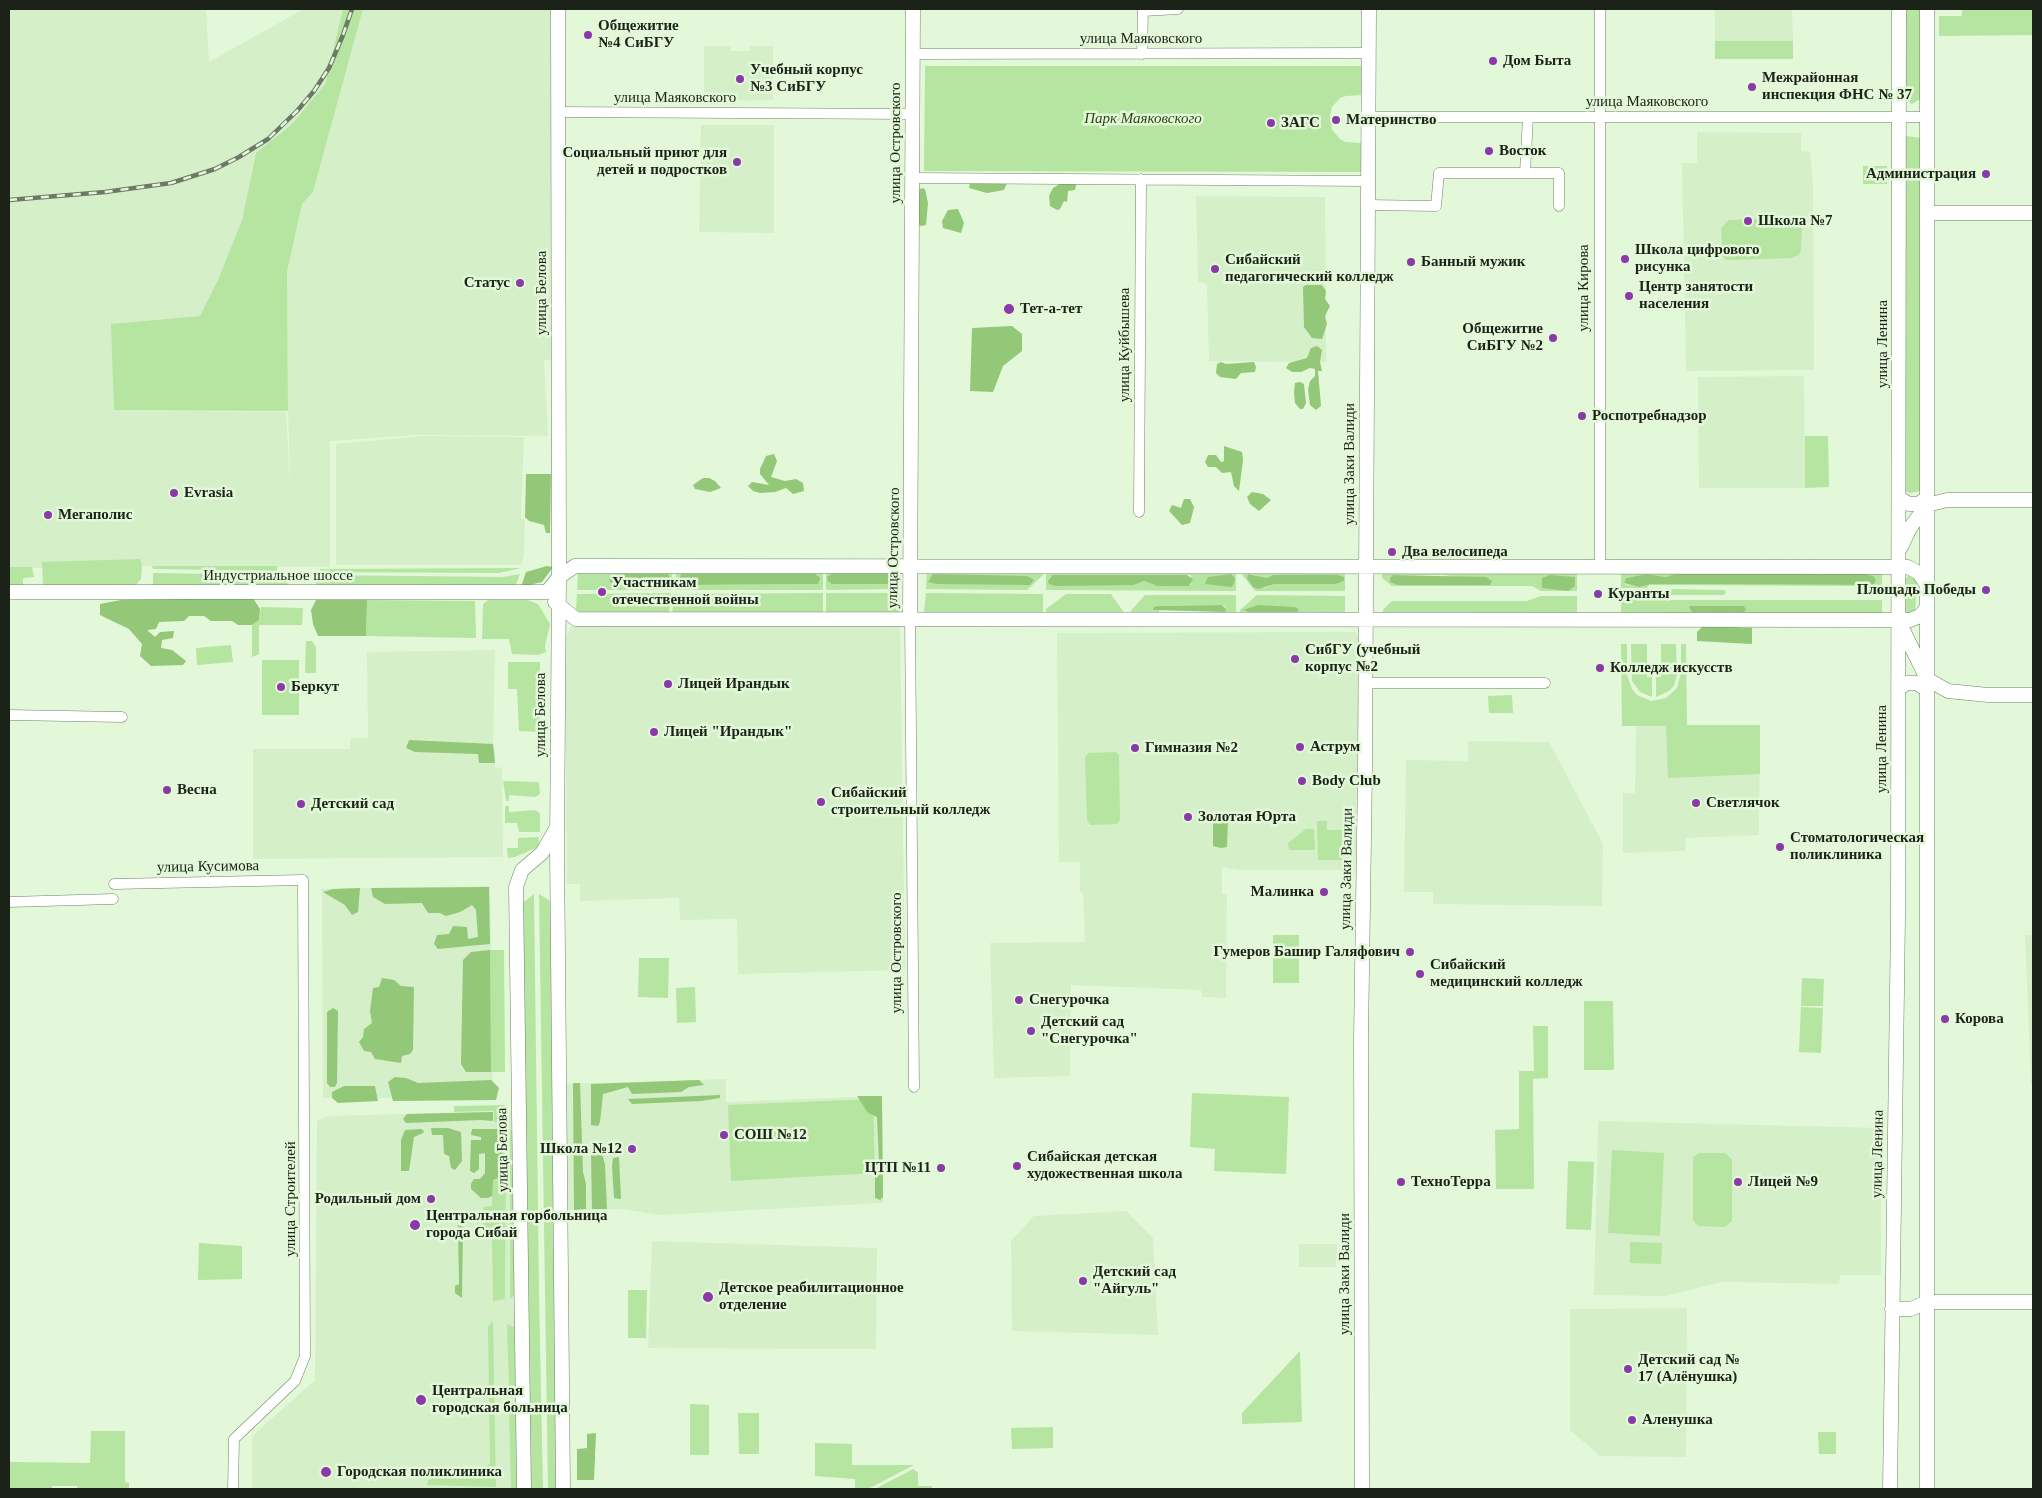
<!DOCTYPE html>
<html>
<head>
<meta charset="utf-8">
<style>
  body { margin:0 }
  #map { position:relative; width:2042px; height:1498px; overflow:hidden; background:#e3f8d9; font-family:"Times New Roman",serif }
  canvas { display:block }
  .frame { position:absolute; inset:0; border:10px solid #1b2217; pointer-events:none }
</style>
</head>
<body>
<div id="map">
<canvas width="2042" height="1498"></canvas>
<div class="frame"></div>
</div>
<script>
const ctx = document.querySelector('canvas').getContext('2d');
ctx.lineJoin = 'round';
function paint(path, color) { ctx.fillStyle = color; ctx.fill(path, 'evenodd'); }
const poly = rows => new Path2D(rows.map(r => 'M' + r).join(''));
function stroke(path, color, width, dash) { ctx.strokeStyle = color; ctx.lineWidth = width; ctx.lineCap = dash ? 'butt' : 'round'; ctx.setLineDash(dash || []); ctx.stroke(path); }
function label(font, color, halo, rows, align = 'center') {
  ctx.font = font + ' "Times New Roman",serif'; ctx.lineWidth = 5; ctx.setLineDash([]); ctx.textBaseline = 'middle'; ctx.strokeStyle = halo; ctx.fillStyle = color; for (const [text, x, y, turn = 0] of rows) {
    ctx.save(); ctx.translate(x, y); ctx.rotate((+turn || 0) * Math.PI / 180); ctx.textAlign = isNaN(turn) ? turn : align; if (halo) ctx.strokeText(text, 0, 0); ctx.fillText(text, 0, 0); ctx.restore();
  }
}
paint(poly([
  [9,9,206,9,209,62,302,10,343,9,325,84,292,124,256,153,242,220,218,281,200,317,112,324,114,410,286,412,291,500,288,411,287,272,302,204,313,192,363,9,551,9,551,360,544,360,548,436,415,435,330,441,330,567,142,566,140,560,42,563,43,568,9,567],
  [1715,9,1792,9,1793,41,1715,41],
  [704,46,731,46,731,51,750,51,750,46,773,46,773,100,704,101],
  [701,125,774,125,774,233,699,232],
  [1697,132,1801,133,1801,151,1810,152,1813,182,1814,370,1686,371,1682,163,1697,163],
  [1196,196,1325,197,1326,362,1209,361,1207,285,1198,281],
  [1804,376,1805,488,1699,488,1698,377],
  [423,436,524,437,521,518,525,521,524,556,521,565,336,565,336,444],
  [573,624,900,625,905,970,738,974,737,919,680,920,679,898,580,901,580,884,567,884,565,637],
  [1356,632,1360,641,1355,874,1338,870,1238,870,1222,867,1222,894,1227,894,1226,998,1202,997,1201,990,1071,985,1070,1076,994,1078,990,943,1085,942,1083,893,1080,891,1080,862,1059,862,1057,633],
  [495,650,493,744,495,750,495,767,502,768,503,857,253,859,253,749,350,749,351,738,368,738,367,652],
  [1636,725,1760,725,1759,835,1686,838,1685,851,1623,853,1623,793,1635,793],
  [1468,741,1549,742,1603,844,1602,906,1433,904,1433,892,1404,892,1406,760,1468,761],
  [490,886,493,1098,323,1098,322,889],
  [2025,935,2033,935,2033,1084,2031,1084],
  [726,1079,726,1102,882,1096,883,1203,660,1215,623,1209,568,1210,565,1084],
  [513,1111,518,1489,252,1489,252,1436,315,1380,317,1120,328,1116],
  [1598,1121,1881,1128,1881,1275,1840,1275,1839,1284,1722,1282,1665,1296,1594,1295],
  [1126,1211,1153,1238,1158,1335,1012,1331,1011,1241,1034,1216],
  [652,1241,877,1248,876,1349,648,1348],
  [1299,1244,1337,1244,1336,1267,1299,1267],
  [1687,1308,1686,1457,1600,1456,1570,1430,1570,1309]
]), '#d5efc9');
paint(poly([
  [343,9,363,9,313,192,302,204,287,272,288,411,114,410,111,324,200,316,218,280,242,220,256,153,292,124,325,84],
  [1903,9,1922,9,1922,98,1912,104,1903,98],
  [1962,9,2033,9,2033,35,1939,36,1939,16,1962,16],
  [1715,41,1793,41,1793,59,1715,59],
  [925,66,1362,66,1362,95,1346,96,1340,98,1332,107,1330,116,1332,130,1340,139,1345,142,1362,143,1362,172,924,171],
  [1906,136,1921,138,1920,491,1911,493,1902,491,1903,138],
  [1863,166,1887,166,1887,184,1863,184],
  [1794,218,1802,225,1801,249,1799,255,1791,258,1727,260,1723,257,1721,228,1729,220],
  [1805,436,1828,436,1829,487,1805,488],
  [140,559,142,566,141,579,135,586,43,586,42,562],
  [152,566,277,566,277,571,153,569],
  [9,567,32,567,34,577,23,578,23,587,9,587],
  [521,568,499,573,320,572,320,569],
  [826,571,900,571,900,589,826,590],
  [896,574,898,580,894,584,832,584],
  [672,572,672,590,577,590,578,573],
  [676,572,823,572,823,590,675,590],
  [681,574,816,574,818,575,818,583,814,584,687,585,681,583],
  [927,572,1043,573,1043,575,1027,590,926,589],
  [1236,572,1236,591,1046,590,1046,573],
  [1053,575,1191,575,1191,585,1157,586,1144,581,1134,585],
  [1240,572,1345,573,1345,591,1255,591],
  [1250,574,1267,578,1273,575,1338,575,1344,577,1344,581,1336,584,1275,584,1264,588],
  [153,573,287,575,288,587,153,586],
  [1382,573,1577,573,1577,591,1541,591,1532,586,1392,586,1382,578],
  [1393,575,1445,575,1457,577,1486,577,1390,582],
  [1621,573,1882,573,1882,586,1649,585,1647,588,1621,588],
  [1646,574,1666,577,1675,574,1865,574,1873,576,1873,585,1652,584,1639,587,1624,584,1626,578],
  [520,574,515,587,316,587,316,575,503,577],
  [1909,574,1917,580,1915,613,1907,613,1905,610,1905,580],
  [1670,589,1724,590,1726,592,1724,595,1670,595,1667,592],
  [671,593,669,613,579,613,576,609,577,594],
  [823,593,823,613,672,613,675,594],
  [826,593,900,593,899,612,826,613],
  [926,593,1043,594,1043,613,924,612],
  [1066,594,1111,594,1125,614,1046,613,1046,609],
  [1621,594,1656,594,1666,600,1882,600,1882,614,1621,614],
  [1145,595,1236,595,1236,614,1128,614],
  [1222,605,1225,606,1225,612,1159,612,1159,606],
  [1257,595,1345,596,1345,615,1240,614,1240,610],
  [1541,596,1577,596,1577,614,1383,615,1383,610,1392,601,1527,601],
  [367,600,475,601,476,638,366,636],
  [488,600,528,600,538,604,550,624,545,646,546,652,538,655,512,654,509,639,482,639,483,604],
  [261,607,303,608,302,625,259,625,259,654,252,657,252,625,259,620],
  [306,641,312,641,316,647,316,673,305,673],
  [1621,644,1627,644,1627,675,1632,689,1637,695,1651,701,1666,698,1677,688,1681,673,1681,644,1686,644,1687,725,1760,725,1760,774,1668,778,1666,726,1622,726],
  [1631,644,1647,644,1647,677,1652,677,1652,697,1640,692,1632,681],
  [1661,644,1676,644,1677,674,1674,686,1669,691,1656,697,1656,677,1661,677],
  [231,645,233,662,197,665,196,648],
  [262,660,299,660,299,715,262,715],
  [508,662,540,662,540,732,519,731,517,689,508,689],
  [1512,695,1513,713,1489,713,1488,696],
  [1116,752,1119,755,1120,820,1117,824,1090,825,1087,820,1085,757,1089,753],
  [503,781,539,782,540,794,535,797,509,795,509,801,506,801],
  [505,806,509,806,509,812,535,810,540,813,540,832,519,832,517,823,505,823],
  [1317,821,1327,821,1327,830,1342,830,1343,860,1318,860],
  [1306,829,1314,829,1315,850,1289,850,1288,843],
  [539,837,538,847,515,857,508,858,507,848,518,848,518,838],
  [534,894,539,1294,543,1489,529,1489,520,905],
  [539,894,552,902,560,1489,548,1489],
  [1299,935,1299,983,1273,983,1273,935],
  [490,950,504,950,505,1072,491,1072],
  [639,958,669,958,668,998,638,997],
  [1802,978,1824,979,1823,1006,1801,1006],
  [695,987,696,1022,677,1023,676,988],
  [1584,1001,1613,1001,1614,1070,1584,1070],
  [1801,1007,1823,1008,1821,1053,1799,1052],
  [1533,1026,1548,1026,1548,1078,1533,1079,1534,1189,1496,1189,1495,1130,1519,1129,1519,1071,1534,1071],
  [1192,1093,1289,1097,1286,1174,1214,1171,1215,1149,1190,1147],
  [873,1099,875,1173,731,1181,728,1105],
  [505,1105,506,1122,494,1122,494,1111,454,1112,454,1106],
  [506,1129,505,1299,493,1301,492,1234,483,1234,483,1207,492,1206,492,1180,503,1175,503,1131],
  [510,1130,514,1132,515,1295,510,1299],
  [1612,1150,1664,1153,1660,1236,1608,1233],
  [1699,1153,1725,1153,1732,1159,1732,1221,1725,1227,1698,1226,1693,1220,1693,1157],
  [1568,1161,1594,1162,1591,1230,1566,1229],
  [1630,1242,1662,1243,1661,1264,1630,1263],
  [199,1243,242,1246,242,1279,198,1280],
  [628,1290,647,1290,646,1338,628,1338],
  [493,1321,496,1487,427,1485,428,1480,432,1479,433,1467,483,1468,490,1464,488,1326],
  [507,1324,514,1327,516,1386,509,1386],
  [1300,1351,1302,1422,1242,1424,1242,1413],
  [690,1404,709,1405,709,1455,690,1455],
  [516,1411,518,1489,511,1489,509,1412],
  [738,1413,759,1413,759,1454,739,1454],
  [1053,1427,1053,1448,1012,1449,1011,1428],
  [91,1431,125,1431,125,1482,129,1483,129,1489,77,1489,77,1486,52,1486,52,1489,9,1489,9,1462,90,1463],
  [1818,1432,1836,1432,1836,1454,1819,1454],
  [815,1443,852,1444,852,1465,914,1465,868,1489,855,1489,855,1479,815,1476],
  [913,1469,918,1473,918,1486,932,1486,932,1489,875,1489]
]), '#b6e4a1');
paint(poly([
  [1065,181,1073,181,1076,185,1075,190,1068,191,1067,202,1064,201,1060,209,1057,210,1050,206,1049,196,1053,188],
  [970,183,1007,183,1004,190,987,193,969,188],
  [921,188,925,189,928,203,926,225,921,226,915,221,918,193],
  [958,209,964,223,961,233,943,228,942,221,948,210],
  [1306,285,1322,285,1326,291,1325,299,1330,306,1325,316,1327,324,1322,339,1312,338,1304,327,1303,287],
  [1012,326,1022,334,1022,351,1003,366,993,392,970,391,972,328],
  [1317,346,1322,350,1320,362,1322,371,1318,371,1321,406,1316,410,1310,405,1308,390,1310,381,1315,376,1315,369,1310,368,1301,372,1292,372,1286,368,1289,363,1307,358,1311,348],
  [1221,362,1226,364,1254,362,1256,367,1255,372,1241,373,1236,379,1220,377,1216,373,1217,364],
  [1300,382,1304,384,1306,403,1303,409,1300,409,1295,403,1294,393,1295,383],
  [1224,446,1242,452,1243,460,1239,491,1234,486,1231,472,1222,473,1216,467,1208,467,1205,462,1208,455,1216,455,1221,462,1224,461],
  [774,454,777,461,771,477,785,481,796,479,803,483,804,491,793,494,786,488,775,492,760,493,753,491,748,486,752,482,769,485,760,474,760,469,766,456],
  [526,474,551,474,550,533,546,533,544,525,529,521,525,517],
  [703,478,709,478,715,481,721,488,710,492,695,489,693,485],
  [1252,492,1263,494,1271,500,1259,511,1250,504,1247,497],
  [1184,499,1190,499,1194,507,1190,523,1182,525,1169,511,1172,505,1181,508],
  [547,566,553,567,542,582,521,587,526,572],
  [833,573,894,573,898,580,894,584,832,584,828,581,827,577],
  [613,574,668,574,671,579,667,584,612,584,609,580],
  [681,574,816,574,820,578,818,584,814,584,687,585,679,580],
  [933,574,1027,576,1034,580,1030,585,937,584,928,582],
  [1231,574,1235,578,1234,584,1231,587,1205,584,1208,577],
  [1248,574,1267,578,1273,575,1338,575,1344,577,1344,581,1336,584,1275,584,1258,589,1253,587,1247,578],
  [1646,574,1666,577,1675,574,1865,574,1873,576,1876,580,1873,585,1652,584,1639,587,1624,583,1626,578],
  [1053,575,1187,575,1193,579,1189,586,1157,586,1144,581,1134,585,1056,586,1049,584,1048,581],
  [1393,575,1486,577,1492,581,1490,585,1398,585,1390,582,1390,578],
  [1550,575,1575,577,1575,586,1568,591,1542,588,1542,578],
  [253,598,260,609,259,620,252,625,238,625,232,621,211,621,204,616,189,616,184,621,159,622,156,629,147,630,155,637,160,632,174,631,173,638,162,640,161,648,172,650,186,661,183,665,151,666,140,656,142,644,129,629,100,615,100,604,121,600],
  [316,600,367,600,366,636,318,636,313,624,311,610],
  [1222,605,1226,609,1225,612,1153,610,1154,607,1159,606],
  [1258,605,1295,607,1299,610,1296,613,1250,613,1243,610],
  [1691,606,1744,606,1746,610,1744,612,1692,612,1689,607],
  [1703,626,1752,628,1752,644,1697,641,1697,632],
  [409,740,493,744,495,763,479,763,478,754,415,752,406,748],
  [1221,817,1228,819,1227,847,1221,848,1213,846,1213,819],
  [489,887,490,944,438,949,434,944,437,935,449,934,453,926,467,927,468,939,478,937,476,910,472,905,460,912,446,916,440,913,428,913,422,903,385,904,373,897,371,888],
  [360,888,358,912,352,915,345,905,323,892,333,889],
  [490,950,491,1072,466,1072,461,1064,463,960,471,952],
  [382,978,394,980,401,986,414,987,413,1050,410,1054,402,1056,401,1063,375,1059,371,1052,364,1051,359,1042,363,1037,364,1029,372,1023,370,1011,373,988,379,987],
  [333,1008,338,1011,337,1083,335,1087,330,1087,327,1083,327,1012],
  [395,1077,406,1078,418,1083,491,1080,499,1088,496,1100,393,1101,388,1082],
  [699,1080,704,1085,689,1087,681,1092,632,1094,628,1087,603,1094,600,1122,598,1126,591,1125,591,1084],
  [573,1083,580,1083,583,1172,586,1184,586,1209,574,1210],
  [344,1086,375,1086,378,1101,338,1103,332,1098,332,1092],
  [720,1095,720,1098,701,1101,632,1104,628,1099],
  [857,1096,882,1096,883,1197,880,1200,875,1198,875,1166,879,1164,877,1117,868,1113],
  [493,1112,493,1121,481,1120,406,1123,403,1119,407,1114],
  [431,1128,448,1128,461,1132,462,1161,455,1170,451,1168,449,1156,444,1154,443,1135,432,1135],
  [421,1129,424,1131,423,1133,414,1137,409,1171,401,1171,401,1140,405,1130],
  [472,1129,499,1129,503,1131,503,1175,493,1180,492,1196,488,1198,481,1198,471,1189,471,1184,474,1179,480,1179,485,1173,485,1153,479,1154,479,1169,474,1173,470,1171,471,1140,481,1140,481,1137,471,1135],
  [602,1153,605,1165,607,1209,592,1209,591,1154],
  [619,1157,621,1198,620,1199,614,1198,612,1166,613,1158],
  [458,1225,463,1227,462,1298,455,1293,455,1286,459,1284],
  [596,1433,594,1480,577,1480,577,1449,587,1448,587,1434]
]), '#92c877');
const street = poly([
  [1600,9,1600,567],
  [1143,11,1178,9],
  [913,54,1369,53],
  [1142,54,1143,9],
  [557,112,913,114],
  [1368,117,1927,117],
  [1525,173,1559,173,1559,206],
  [913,178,1367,181],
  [1367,205,1436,206,1439,173,1525,173,1528,117],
  [1139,512,1141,179],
  [910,619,914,1087],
  [1365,683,1545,683],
  [9,715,122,717],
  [114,884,303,880,305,1356,295,1381,234,1439,233,1489],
  [9,902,113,899]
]);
const secondary = poly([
  [558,9,559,577,557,849,563,1489],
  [1927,213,2033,213],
  [1899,498,1909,504,1918,504,1927,498],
  [1901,547,1910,528,1927,505,1947,500,2033,500],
  [9,592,547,592],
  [547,592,559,577,575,566,1908,567,1919,573,1927,585],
  [555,602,576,619,1910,620,1920,616,1927,607],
  [910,619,913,9],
  [1902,628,1927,679,1948,691,1988,695,2033,695],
  [1898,689,1907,683,1917,683,1927,690],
  [1892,1309,1911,1309,1927,1302,2033,1302],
  [524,1489,516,887,522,870,542,853,556,829],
  [1362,1489,1361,1038,1365,772,1369,9],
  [1890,1489,1898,918,1899,9],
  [1927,1489,1927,9]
]);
stroke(street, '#6f8266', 11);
stroke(secondary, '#6f8266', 15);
stroke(street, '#fff', 10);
stroke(secondary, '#fff', 14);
const rail = poly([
  [9,200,105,192,171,183,215,169,239,157,268,139,297,111,314,91,329,68,343,35,352,9]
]);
stroke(rail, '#6d7966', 4.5);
stroke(rail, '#e3f8d9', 2.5, [8]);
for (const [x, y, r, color] of [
  [588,35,5,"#8a39a8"],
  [1493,61,5,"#8a39a8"],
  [740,79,5,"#8a39a8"],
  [1752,87,5,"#8a39a8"],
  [1336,120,5,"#8a39a8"],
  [1271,123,5,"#8a39a8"],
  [1489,151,5,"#8a39a8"],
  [737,162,5,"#8a39a8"],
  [1986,174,5,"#8a39a8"],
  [1748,221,5,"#8a39a8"],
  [1625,259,5,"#8a39a8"],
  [1411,262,5,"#8a39a8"],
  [1215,269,5,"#8a39a8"],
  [520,283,5,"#8a39a8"],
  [1629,296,5,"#8a39a8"],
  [1009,309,6,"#8a39a8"],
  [1553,338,5,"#8a39a8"],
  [1582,416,5,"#8a39a8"],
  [174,493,5,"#8a39a8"],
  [48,515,5,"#8a39a8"],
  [1392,552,5,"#8a39a8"],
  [1986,590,5,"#8a39a8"],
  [602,592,5,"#8a39a8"],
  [1598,594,5,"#8a39a8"],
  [1295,659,5,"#8a39a8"],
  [1600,668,5,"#8a39a8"],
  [668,684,5,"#8a39a8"],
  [281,687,5,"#8a39a8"],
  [654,732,5,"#8a39a8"],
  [1300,747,5,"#8a39a8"],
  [1135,748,5,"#8a39a8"],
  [1302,781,5,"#8a39a8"],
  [167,790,5,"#8a39a8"],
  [821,802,5,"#8a39a8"],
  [1696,803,5,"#8a39a8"],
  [301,804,5,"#8a39a8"],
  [1188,817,5,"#8a39a8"],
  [1780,847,5,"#8a39a8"],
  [1324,892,5,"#8a39a8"],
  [1410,952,5,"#8a39a8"],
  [1420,974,5,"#8a39a8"],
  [1019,1000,5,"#8a39a8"],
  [1945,1019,5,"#8a39a8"],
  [1031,1031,5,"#8a39a8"],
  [724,1135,5,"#8a39a8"],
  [632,1149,5,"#8a39a8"],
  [1017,1166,5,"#8a39a8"],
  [941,1168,5,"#8a39a8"],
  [1401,1182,5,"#8a39a8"],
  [1738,1182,5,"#8a39a8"],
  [431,1199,5,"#8a39a8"],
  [415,1225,6,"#8a39a8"],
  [1083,1281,5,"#8a39a8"],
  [708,1297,6,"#8a39a8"],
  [1628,1369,5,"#8a39a8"],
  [421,1400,6,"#8a39a8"],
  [1632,1420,5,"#8a39a8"],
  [326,1472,6,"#8a39a8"]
]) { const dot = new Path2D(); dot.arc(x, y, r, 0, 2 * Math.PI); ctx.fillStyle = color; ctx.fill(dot); stroke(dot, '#e3f8d9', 2); }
label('bold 15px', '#1b2217', '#e3f8d9', [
  ["Общежитие",598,26],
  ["№4 СиБГУ",598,43],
  ["Дом Быта",1503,61],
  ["Учебный корпус",750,70],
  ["№3 СиБГУ",750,87],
  ["Межрайонная",1762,78],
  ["инспекция ФНС № 37",1762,95],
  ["Материнство",1346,120],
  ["ЗАГС",1281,123],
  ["Восток",1499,151],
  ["Социальный приют для",727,153,"right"],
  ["детей и подростков",727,170,"right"],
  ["Администрация",1976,174,"right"],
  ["Школа №7",1758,221],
  ["Школа цифрового",1635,250],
  ["рисунка",1635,267],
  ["Сибайский",1225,260],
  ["педагогический колледж",1225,277],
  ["Банный мужик",1421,262],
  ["Статус",510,283,"right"],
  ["Центр занятости",1639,287],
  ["населения",1639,304],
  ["Тет-а-тет",1020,309],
  ["Общежитие",1543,329,"right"],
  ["СиБГУ №2",1543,346,"right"],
  ["Роспотребнадзор",1592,416],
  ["Evrasia",184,493],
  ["Мегаполис",58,515],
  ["Два велосипеда",1402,552],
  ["Участникам",612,583],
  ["отечественной войны",612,600],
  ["Площадь Победы",1976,590,"right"],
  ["Куранты",1608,594],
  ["СибГУ (учебный",1305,650],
  ["корпус №2",1305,667],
  ["Колледж искусств",1610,668],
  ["Лицей Ирандык",678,684],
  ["Беркут",291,687],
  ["Лицей \"Ирандык\"",664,732],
  ["Аструм",1310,747],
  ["Гимназия №2",1145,748],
  ["Body Club",1312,781],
  ["Весна",177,790],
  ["Сибайский",831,793],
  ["строительный колледж",831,810],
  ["Светлячок",1706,803],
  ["Детский сад",311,804],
  ["Золотая Юрта",1198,817],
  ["Стоматологическая",1790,838],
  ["поликлиника",1790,855],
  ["Малинка",1314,892,"right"],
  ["Гумеров Башир Галяфович",1400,952,"right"],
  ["Сибайский",1430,965],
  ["медицинский колледж",1430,982],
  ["Снегурочка",1029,1000],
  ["Корова",1955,1019],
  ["Детский сад",1041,1022],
  ["\"Снегурочка\"",1041,1039],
  ["СОШ №12",734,1135],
  ["Школа №12",622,1149,"right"],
  ["Сибайская детская",1027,1157],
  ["художественная школа",1027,1174],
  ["ЦТП №11",931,1168,"right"],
  ["ТехноТерра",1411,1182],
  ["Лицей №9",1748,1182],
  ["Родильный дом",421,1199,"right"],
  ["Центральная горбольница",426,1216],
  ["города Сибай",426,1233],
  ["Детский сад",1093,1272],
  ["\"Айгуль\"",1093,1289],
  ["Детское реабилитационное",719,1288],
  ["отделение",719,1305],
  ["Детский сад №",1638,1360],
  ["17 (Алёнушка)",1638,1377],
  ["Центральная",432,1391],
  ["городская больница",432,1408],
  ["Аленушка",1642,1420],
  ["Городская поликлиника",337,1472]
], 'left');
label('15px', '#1b2217', '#e3f8d9', [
  ["улица Маяковского",1141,39],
  ["улица Маяковского",675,98],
  ["улица Маяковского",1647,102],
  ["улица Островского",896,143,-90],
  ["улица Кирова",1584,288,-90],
  ["улица Белова",542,293,-90],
  ["улица Ленина",1883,344,-90],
  ["улица Куйбышева",1125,345,-90],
  ["улица Заки Валиди",1350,464,-90],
  ["улица Островского",894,548,-89],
  ["Индустриальное шоссе",278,576],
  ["улица Белова",541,715,-90],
  ["улица Ленина",1882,749,-90],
  ["улица Кусимова",208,867,-1],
  ["улица Заки Валиди",1347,869,-89],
  ["улица Островского",897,953,-90],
  ["улица Белова",503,1150,-91],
  ["улица Ленина",1878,1154,-89],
  ["улица Строителей",291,1199,-90],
  ["улица Заки Валиди",1345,1274,-90]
]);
label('italic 15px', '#284a13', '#e3f8d9', [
  ["Парк Маяковского",1143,119]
]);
</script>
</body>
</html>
